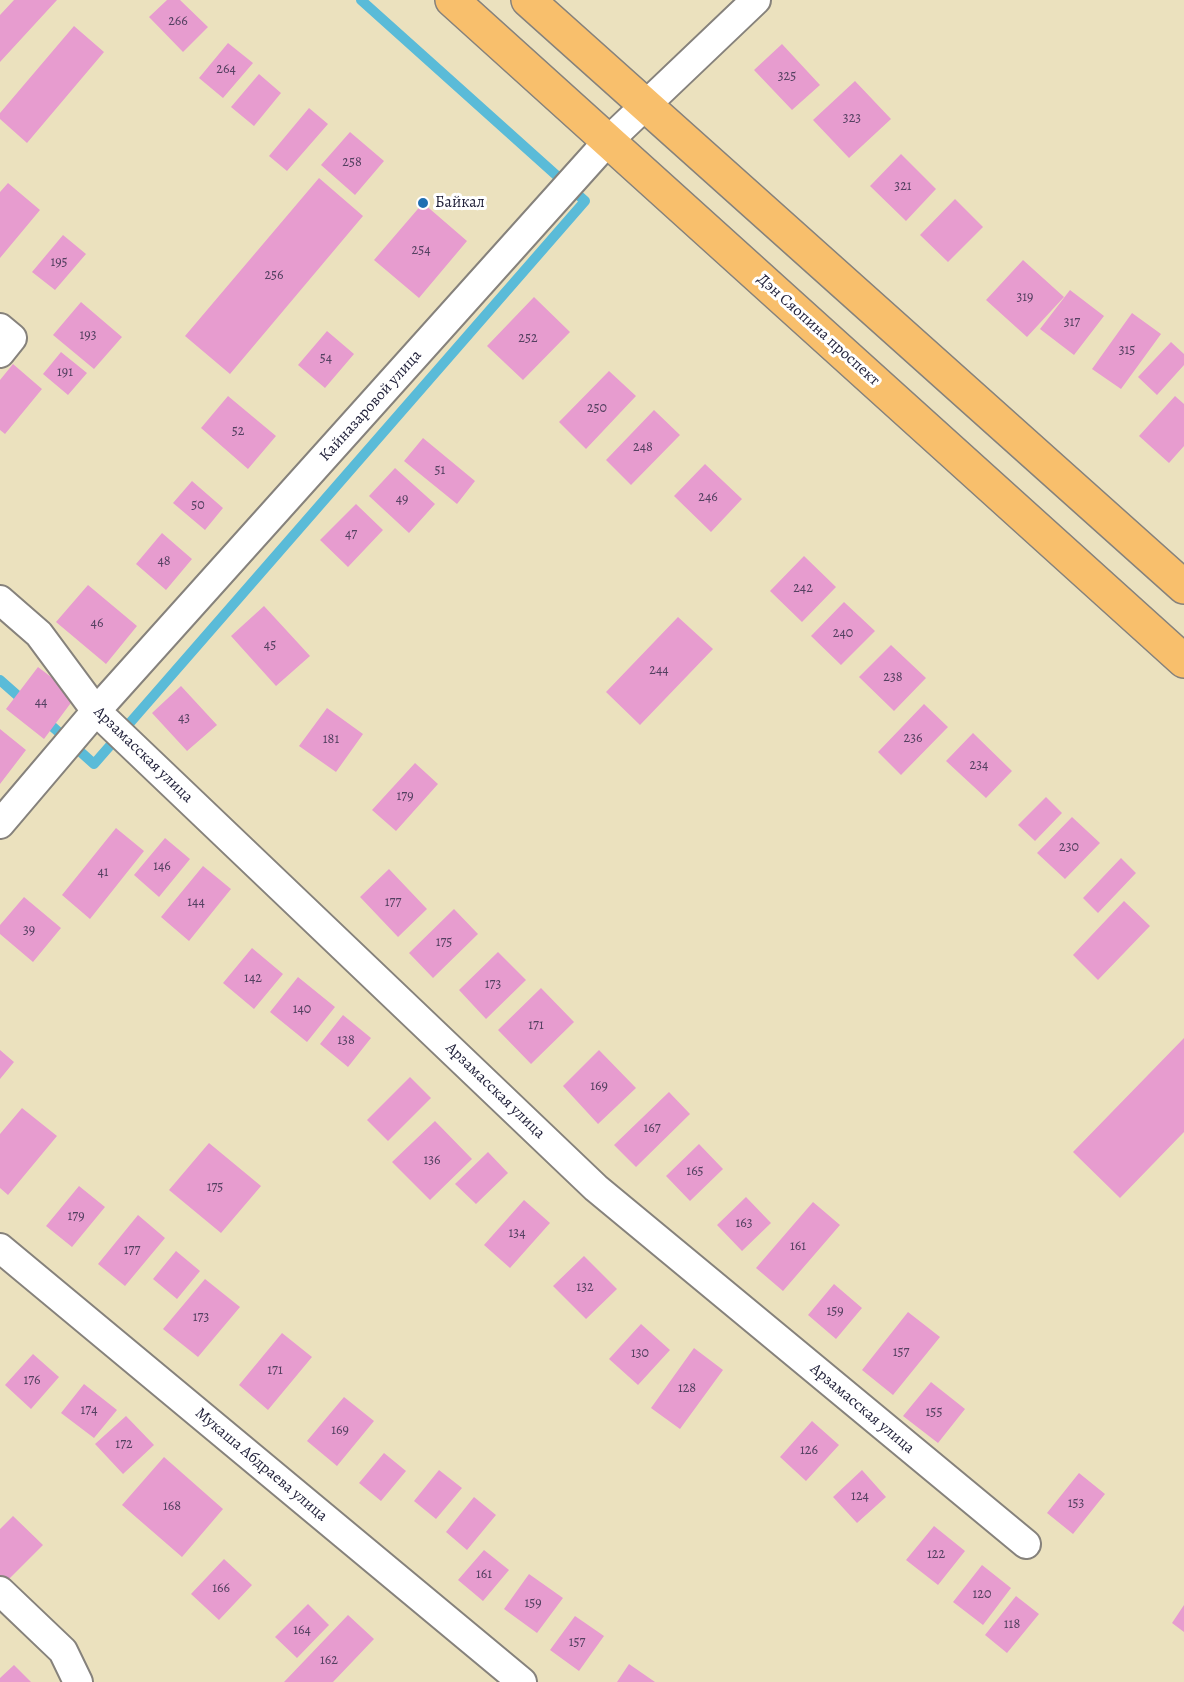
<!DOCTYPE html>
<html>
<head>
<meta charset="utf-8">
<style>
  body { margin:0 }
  canvas { display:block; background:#ebe1be }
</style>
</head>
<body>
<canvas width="1184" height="1682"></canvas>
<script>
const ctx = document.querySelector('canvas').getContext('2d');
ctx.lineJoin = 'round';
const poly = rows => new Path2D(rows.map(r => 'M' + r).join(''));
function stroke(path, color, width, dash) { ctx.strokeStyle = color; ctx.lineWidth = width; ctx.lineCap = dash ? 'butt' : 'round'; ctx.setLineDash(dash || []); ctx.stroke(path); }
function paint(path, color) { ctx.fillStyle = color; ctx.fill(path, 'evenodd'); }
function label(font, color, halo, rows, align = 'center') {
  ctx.font = font + ' Alegreya,serif'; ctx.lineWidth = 6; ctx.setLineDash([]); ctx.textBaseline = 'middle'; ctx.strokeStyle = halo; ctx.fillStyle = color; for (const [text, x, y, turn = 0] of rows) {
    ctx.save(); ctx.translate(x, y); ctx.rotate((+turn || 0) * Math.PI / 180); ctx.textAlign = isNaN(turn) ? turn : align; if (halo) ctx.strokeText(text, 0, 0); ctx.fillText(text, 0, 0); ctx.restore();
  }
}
stroke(poly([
  [0,680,26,703],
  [44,719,94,764,585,201,361,0]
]), '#5abbd8', 10);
paint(poly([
  [14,0,57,0,0,62,0,15],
  [167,0,180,0,208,27,183,52,149,17],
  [74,26,104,52,27,143,0,119,0,113],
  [228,43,253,63,223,98,199,78],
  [782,44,820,85,792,110,754,70],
  [259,74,281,93,254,126,231,107],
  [855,81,891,119,849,158,813,120],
  [309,108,328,124,287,171,269,156],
  [350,132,384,161,355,195,321,165],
  [901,154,936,189,906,221,870,186],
  [319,178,363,216,230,374,185,336],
  [8,183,40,210,0,258,0,192],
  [955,199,983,227,948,262,920,235],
  [423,203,467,241,419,298,374,260],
  [63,235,86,254,55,290,32,272],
  [1023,260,1064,297,1027,337,986,300],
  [1070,290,1104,316,1074,355,1040,329],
  [534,297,570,332,523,380,487,346],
  [81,302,122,337,94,369,53,335],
  [1132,313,1161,334,1121,389,1092,369],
  [327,331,354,354,325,388,298,365],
  [1171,342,1184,354,1184,365,1157,395,1138,377],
  [61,352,87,373,68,395,43,374],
  [13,364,42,389,5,434,0,430,0,380],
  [609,371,636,396,586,449,559,422],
  [228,396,276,436,248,469,201,428],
  [1175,396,1184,404,1184,446,1169,463,1139,436],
  [654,410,680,435,631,485,606,460],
  [423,438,475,481,457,504,404,461],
  [705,464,742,499,711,532,674,496],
  [395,468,435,504,409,533,369,496],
  [192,481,223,508,205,530,173,503],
  [356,504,383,530,348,567,320,540],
  [162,533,192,559,166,590,136,564],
  [804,556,836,587,802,622,770,591],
  [88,585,137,626,106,664,56,622],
  [844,602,875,631,841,665,811,636],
  [264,606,310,656,276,686,231,636],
  [678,617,713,649,640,725,606,692],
  [891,645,926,678,894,711,859,677],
  [38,667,76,696,44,739,6,709],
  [181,686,217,725,187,751,152,713],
  [924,704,948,727,901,775,878,752],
  [327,708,363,734,336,772,299,746],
  [0,729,26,750,0,784],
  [973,733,1012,771,986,798,946,761],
  [415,763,438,784,396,831,372,810],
  [1046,797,1062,813,1035,841,1018,825],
  [1072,817,1100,843,1065,879,1037,853],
  [116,828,144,851,90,919,62,895],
  [165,838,190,859,159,897,134,875],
  [1121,858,1136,873,1098,913,1083,898],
  [203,866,231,889,189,941,161,917],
  [389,869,427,909,398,937,360,897],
  [24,897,61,928,33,962,0,934,0,925],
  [1124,901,1150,926,1098,980,1073,955],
  [454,909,478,934,433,978,409,953],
  [252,948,283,974,254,1009,223,983],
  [498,952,526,980,486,1019,459,990],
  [298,977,335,1007,307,1042,270,1012],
  [541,988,574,1022,531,1064,498,1030],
  [343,1015,371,1038,348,1067,320,1044],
  [1184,1038,1184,1132,1120,1198,1073,1152],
  [0,1050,14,1062,0,1079],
  [599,1050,636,1088,598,1124,563,1086],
  [410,1077,431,1098,388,1141,367,1120],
  [669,1092,690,1114,636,1167,614,1145],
  [22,1108,57,1136,8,1195,0,1188,0,1134],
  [435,1121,472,1159,430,1200,392,1162],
  [209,1143,261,1186,221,1233,169,1190],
  [699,1144,723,1169,690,1201,666,1176],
  [488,1152,508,1173,476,1204,455,1184],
  [79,1186,105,1207,72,1247,46,1226],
  [746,1197,771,1223,742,1251,717,1225],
  [524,1200,550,1223,510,1268,484,1245],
  [813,1202,840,1225,783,1291,756,1268],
  [138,1215,165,1238,125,1286,98,1264],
  [176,1251,200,1271,177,1299,153,1279],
  [584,1256,617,1289,586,1319,553,1286],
  [205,1279,240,1307,198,1357,163,1329],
  [834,1284,862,1308,836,1339,808,1315],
  [908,1312,940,1337,893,1395,862,1370],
  [641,1324,670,1350,638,1385,609,1359],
  [282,1333,312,1357,268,1410,239,1385],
  [694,1348,723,1370,680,1429,651,1408],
  [33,1354,59,1377,31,1409,5,1385],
  [931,1382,965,1409,938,1443,903,1416],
  [84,1384,117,1410,94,1438,61,1413],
  [344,1397,374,1421,337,1466,307,1441],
  [126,1416,154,1445,123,1474,95,1444],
  [812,1421,839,1445,806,1481,780,1457],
  [384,1453,406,1471,381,1501,359,1483],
  [164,1457,223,1509,182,1557,122,1505],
  [439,1470,462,1488,436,1519,414,1501],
  [862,1470,886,1497,857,1523,833,1497],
  [1079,1473,1105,1494,1073,1534,1047,1513],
  [474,1497,496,1515,467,1550,446,1532],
  [13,1516,43,1545,4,1584,0,1580,0,1529],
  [934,1526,965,1551,938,1585,906,1560],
  [484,1550,509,1570,483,1601,458,1580],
  [224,1559,252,1585,219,1620,191,1594],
  [982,1565,1011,1588,983,1625,953,1602],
  [529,1574,563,1598,537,1633,504,1609],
  [1016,1596,1039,1614,1007,1653,985,1635],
  [308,1604,329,1625,297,1658,275,1637],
  [1184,1605,1184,1632,1172,1623],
  [348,1615,374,1639,333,1682,284,1682],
  [575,1616,604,1636,579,1671,550,1650],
  [629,1664,655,1682,617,1682],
  [14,1665,31,1682,0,1682,0,1678]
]), '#e79ccf');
const minor = poly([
  [0,328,12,338,0,353],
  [0,600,39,634,96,711,596,1188,1026,1544],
  [0,824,96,711,608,141,756,0],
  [0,1248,522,1682],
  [0,1591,63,1651,78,1682]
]);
const primary = poly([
  [452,0,1184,661],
  [528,0,1184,587]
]);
stroke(minor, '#86827c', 32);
stroke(primary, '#86827c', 36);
stroke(minor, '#fff', 28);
stroke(primary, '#f8bf6c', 33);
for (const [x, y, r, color] of [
  [423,203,6,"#1f6fb2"]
]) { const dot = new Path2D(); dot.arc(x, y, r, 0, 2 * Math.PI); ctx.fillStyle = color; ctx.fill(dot); stroke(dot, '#fff', 2); }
label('14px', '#534060', null, [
  ["266",178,22],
  ["264",226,70],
  ["325",787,77],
  ["323",852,119],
  ["258",352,163],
  ["321",903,187],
  ["254",421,251],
  ["195",59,263],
  ["256",274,276],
  ["319",1025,298],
  ["317",1072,323],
  ["193",88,336],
  ["252",528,339],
  ["315",1127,351],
  ["54",326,359],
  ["191",65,373],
  ["250",597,409],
  ["52",238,432],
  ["248",643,448],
  ["51",440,471],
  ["246",708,498],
  ["49",402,500],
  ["50",198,506],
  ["47",351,535],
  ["48",164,562],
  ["242",803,589],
  ["46",97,624],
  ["240",843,634],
  ["45",270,646],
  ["244",659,671],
  ["238",893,678],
  ["44",41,703],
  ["43",184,719],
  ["236",913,739],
  ["181",331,740],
  ["234",979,766],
  ["179",405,797],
  ["230",1069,848],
  ["146",162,867],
  ["41",103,873],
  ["144",196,903],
  ["177",393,903],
  ["39",29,931],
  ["175",444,943],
  ["142",253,979],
  ["173",493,985],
  ["140",302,1010],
  ["171",536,1026],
  ["138",346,1041],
  ["169",599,1087],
  ["167",652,1129],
  ["136",432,1161],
  ["165",695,1172],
  ["175",215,1188],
  ["179",76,1217],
  ["163",744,1224],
  ["134",517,1234],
  ["161",798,1247],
  ["177",132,1251],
  ["132",585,1288],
  ["159",835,1312],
  ["173",201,1318],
  ["157",901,1353],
  ["130",640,1354],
  ["171",275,1371],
  ["176",32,1381],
  ["128",687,1389],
  ["174",89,1411],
  ["155",934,1413],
  ["169",340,1431],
  ["172",124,1445],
  ["126",809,1451],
  ["124",860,1497],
  ["153",1076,1504],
  ["168",172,1507],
  ["122",936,1555],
  ["161",484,1575],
  ["166",221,1589],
  ["120",982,1595],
  ["159",533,1604],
  ["118",1012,1625],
  ["164",302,1631],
  ["157",577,1643],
  ["162",329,1661]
]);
label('16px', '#22223b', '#fff', [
  ["Байкал",435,203]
], 'left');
label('16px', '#22223b', '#fff', [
  ["Дэн Сяопина проспект",818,330,42],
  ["Кайназаровой улица",371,406,-48],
  ["Арзамасская улица",143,755,44],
  ["Арзамасская улица",495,1091,44],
  ["Арзамасская улица",862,1409,40],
  ["Мукаша Абдраева улица",261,1465,40]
]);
</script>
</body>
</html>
